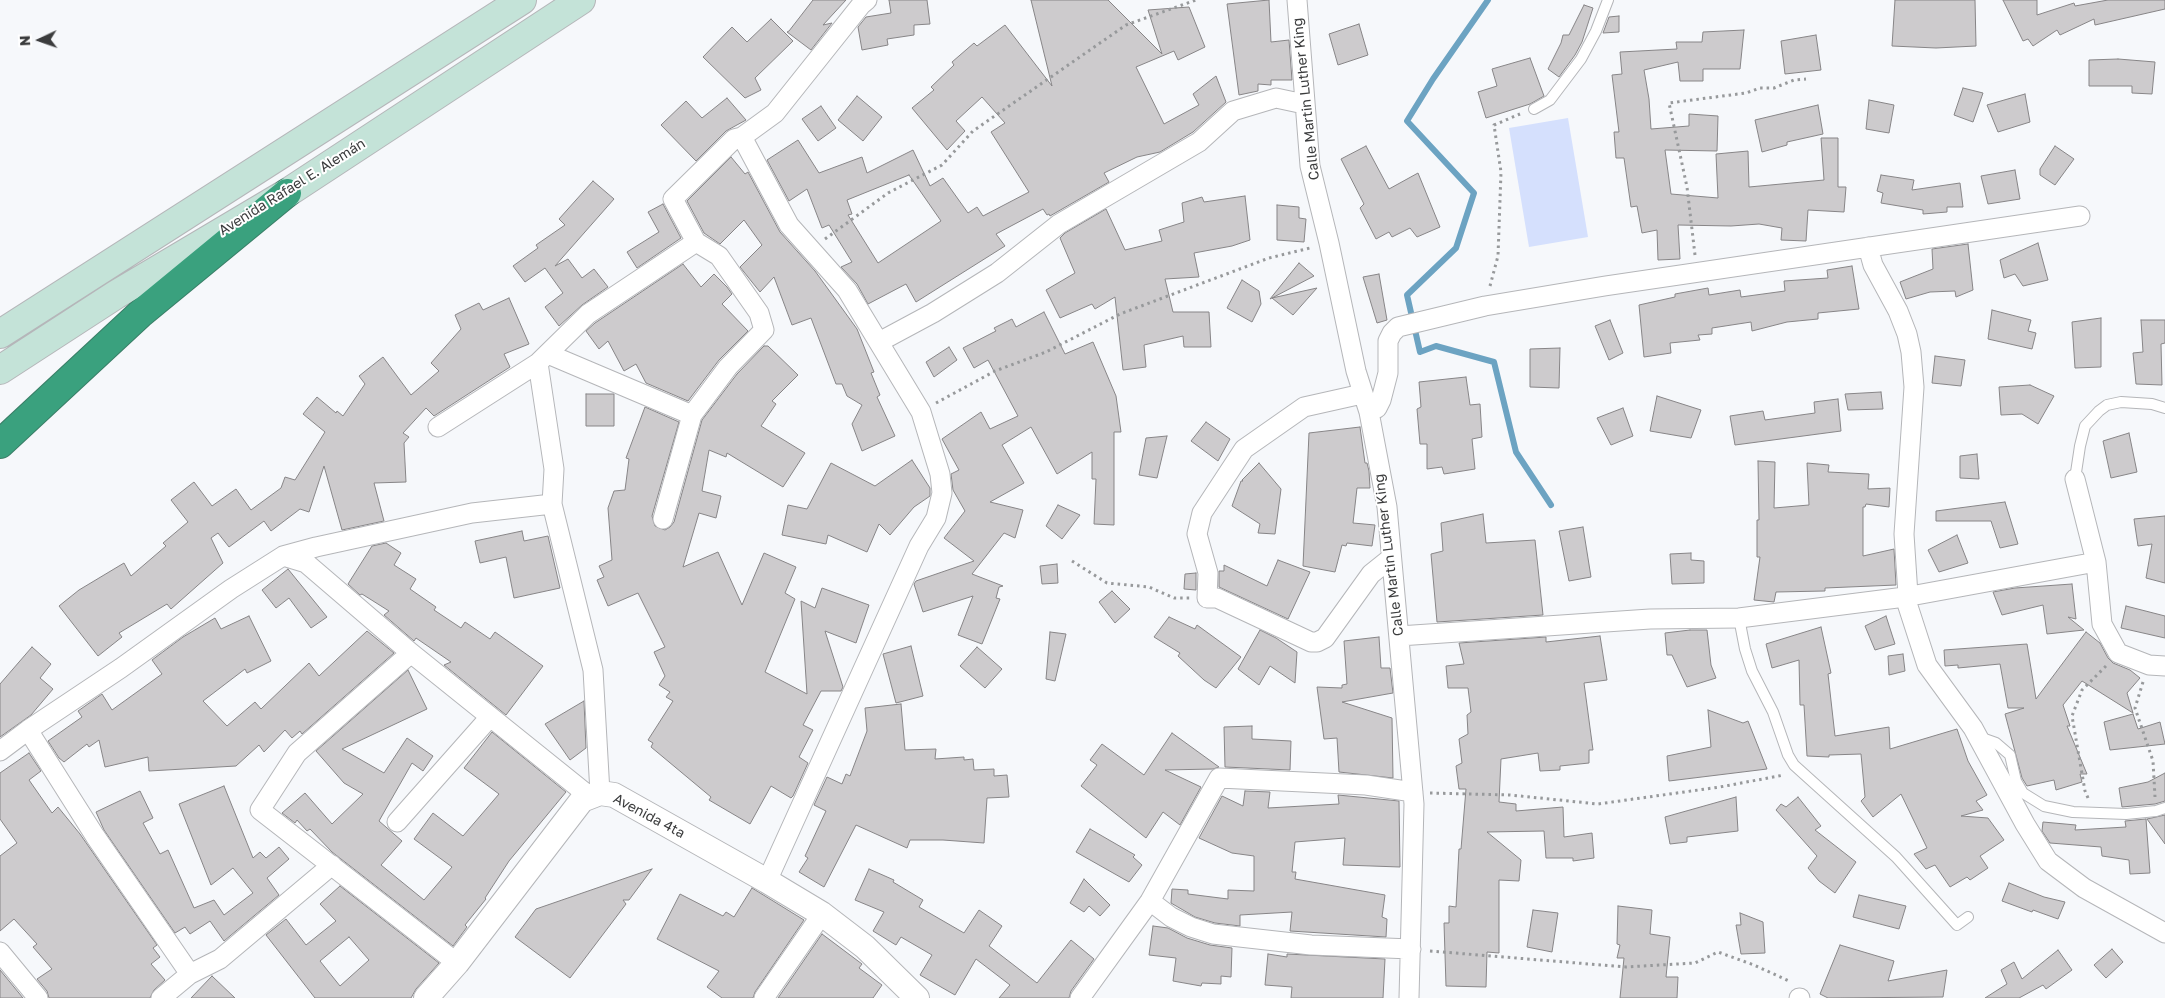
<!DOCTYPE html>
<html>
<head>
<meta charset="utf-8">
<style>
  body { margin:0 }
  #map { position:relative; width:2165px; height:998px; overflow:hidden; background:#f6f8fb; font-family:"Golos Text",sans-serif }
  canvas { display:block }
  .north { position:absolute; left:15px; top:15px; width:50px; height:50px; -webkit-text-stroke:4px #fff; paint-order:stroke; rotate:267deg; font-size:14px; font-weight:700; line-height:20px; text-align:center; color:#3b3c3d }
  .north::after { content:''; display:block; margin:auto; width:18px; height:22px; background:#3b3c3d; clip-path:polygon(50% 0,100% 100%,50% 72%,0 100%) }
</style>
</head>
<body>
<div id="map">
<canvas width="2165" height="998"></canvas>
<div class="north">N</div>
</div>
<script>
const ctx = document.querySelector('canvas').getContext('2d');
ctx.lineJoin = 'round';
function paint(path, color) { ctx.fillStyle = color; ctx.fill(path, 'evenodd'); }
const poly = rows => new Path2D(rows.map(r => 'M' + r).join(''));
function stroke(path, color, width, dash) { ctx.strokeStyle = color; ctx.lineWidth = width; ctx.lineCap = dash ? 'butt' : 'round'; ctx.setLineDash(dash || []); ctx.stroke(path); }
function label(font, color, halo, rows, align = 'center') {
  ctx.font = font + ' "Golos Text",sans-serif'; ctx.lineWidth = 4; ctx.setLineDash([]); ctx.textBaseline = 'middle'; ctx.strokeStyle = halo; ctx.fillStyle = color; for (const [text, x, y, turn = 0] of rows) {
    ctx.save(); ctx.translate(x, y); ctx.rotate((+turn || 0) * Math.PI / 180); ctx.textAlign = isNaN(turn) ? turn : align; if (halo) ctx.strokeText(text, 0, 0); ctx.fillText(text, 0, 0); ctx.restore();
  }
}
paint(poly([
  [1568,118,1588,237,1529,247,1509,128]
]), '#d5e0fd');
stroke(poly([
  [1488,0,1433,79,1407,121,1474,193,1456,248,1407,295,1420,352,1436,346,1494,362,1516,452,1551,505]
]), '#6ca3c2', 6);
const building = poly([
  [813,0,846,0,823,25,832,23,811,50,787,32,789,31,813,0],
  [889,0,927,0,930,24,914,25,914,35,887,39,888,45,862,50,858,27,866,17,891,13,889,0],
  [1031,0,1108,0,1162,54,1148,10,1189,7,1205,47,1178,60,1174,51,1136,67,1164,124,1199,105,1193,94,1216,76,1226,102,1193,132,1160,152,1137,157,1104,173,1109,182,1050,216,1049,214,1047,215,1043,209,996,234,1005,246,916,302,906,284,868,304,857,284,841,267,852,262,829,225,822,228,807,189,789,201,767,160,798,140,819,173,862,157,867,173,913,150,930,186,943,178,968,213,977,207,983,216,1029,192,991,132,1005,123,982,97,956,121,965,131,947,150,912,108,934,90,931,87,954,65,952,62,974,43,977,46,1005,25,1052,86,1031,0],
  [909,175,941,221,878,263,848,215,852,214,847,200,909,175],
  [1269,0,1271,42,1289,40,1292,80,1271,80,1271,85,1258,84,1258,91,1239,95,1227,4,1269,0],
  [1895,0,1975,0,1976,46,1936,48,1892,46,1895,0],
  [2003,0,2037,0,2037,15,2074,3,2075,6,2108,0,2165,0,2165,9,2095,25,2094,19,2060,35,2057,30,2033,46,2028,39,2023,41,2003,0],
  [1584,5,1593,8,1582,42,1575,55,1559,77,1548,69,1561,43,1563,35,1569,35,1584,5],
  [1619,16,1619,32,1603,33,1609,17,1619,16],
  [771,19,793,41,755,78,761,90,745,98,703,57,732,27,747,42,771,19],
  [1359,24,1368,55,1338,65,1329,34,1359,24],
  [1744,30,1740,69,1703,69,1703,81,1680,81,1678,62,1644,70,1649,99,1651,129,1689,126,1689,114,1718,116,1717,151,1665,150,1671,194,1718,198,1716,154,1748,151,1749,187,1824,180,1821,138,1838,138,1838,187,1846,187,1844,212,1808,210,1806,241,1781,240,1782,228,1759,224,1731,226,1678,225,1680,259,1658,260,1657,230,1642,233,1637,206,1631,207,1624,158,1616,158,1614,132,1619,132,1612,75,1622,74,1620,52,1677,49,1676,42,1702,42,1703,32,1744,30],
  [1816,35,1821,70,1785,74,1781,41,1816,35],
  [1530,58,1544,96,1530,104,1486,118,1478,92,1497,86,1492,69,1530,58],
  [2118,59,2155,62,2152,94,2132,93,2132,86,2089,86,2089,60,2118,59],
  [1963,88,1983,93,1973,122,1954,115,1963,88],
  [2025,94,2030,122,1998,132,1987,105,2025,94],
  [857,96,882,117,863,141,838,120,857,96],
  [727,98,746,120,726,131,696,161,661,125,686,101,702,118,727,98],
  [1869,100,1894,105,1889,133,1866,129,1869,100],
  [1818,105,1823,134,1787,142,1787,145,1762,152,1755,120,1818,105],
  [821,106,836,128,818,141,802,119,821,106],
  [1366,146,1389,189,1418,173,1440,227,1417,237,1410,228,1392,237,1389,232,1376,239,1360,208,1364,204,1341,159,1366,146],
  [2055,146,2074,159,2055,185,2040,175,2040,169,2055,146],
  [731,157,745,174,748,172,780,232,815,271,857,329,874,372,871,373,880,395,877,397,895,436,862,451,852,424,862,405,847,396,842,384,836,384,811,318,792,325,774,277,760,292,740,267,762,245,744,220,720,244,704,233,687,201,731,157],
  [2015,170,2020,199,1988,204,1981,176,2015,170],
  [1881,175,1914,180,1912,190,1960,183,1963,207,1947,207,1947,212,1923,214,1923,210,1881,203,1883,193,1877,191,1881,175],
  [593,181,614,199,555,266,568,259,582,278,594,269,608,287,582,305,559,326,545,307,563,293,545,268,525,282,513,266,538,248,536,245,565,225,559,219,593,181],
  [1245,196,1250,240,1232,246,1194,253,1199,277,1165,279,1173,312,1209,312,1211,347,1184,347,1183,336,1144,345,1146,367,1123,370,1115,297,1095,309,1092,304,1060,318,1046,290,1075,273,1060,238,1065,233,1106,209,1125,250,1162,241,1159,230,1184,222,1182,203,1202,197,1204,202,1245,196],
  [663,204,681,238,637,268,627,252,659,232,648,212,663,204],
  [1277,205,1299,207,1299,218,1306,219,1304,242,1277,240,1277,205],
  [2038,243,2048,280,2023,286,2015,274,2004,278,2000,260,2038,243],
  [1968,244,1973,290,1956,297,1955,291,1930,292,1906,299,1900,282,1933,269,1932,249,1968,244],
  [1299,263,1314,276,1272,298,1317,288,1293,315,1272,298,1270,299,1299,263],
  [683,264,701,287,714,274,727,287,732,294,722,304,748,331,719,360,688,401,646,383,636,364,624,371,608,341,599,349,586,331,595,323,683,264],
  [1852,266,1859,309,1818,313,1818,319,1787,322,1752,331,1751,322,1712,328,1712,334,1698,335,1700,340,1670,343,1671,353,1644,357,1639,305,1675,297,1675,294,1708,288,1709,295,1740,290,1741,297,1785,291,1784,281,1828,278,1827,270,1852,266],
  [1379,274,1387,320,1377,323,1363,277,1379,274],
  [1242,280,1259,291,1261,304,1252,322,1227,308,1242,280],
  [509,298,529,344,504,354,510,367,434,416,426,408,403,433,409,437,404,443,406,482,374,483,384,521,342,530,324,466,309,512,300,509,271,531,264,521,229,547,218,533,211,538,223,563,171,609,167,604,119,633,122,637,98,656,59,606,79,590,124,563,131,576,166,546,163,543,188,522,171,500,194,482,212,506,236,489,251,510,281,488,285,477,295,480,325,432,303,414,317,397,336,413,337,411,343,416,365,384,359,376,383,357,411,395,439,371,431,363,461,329,455,315,479,303,483,310,509,298],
  [1992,310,2031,320,2028,331,2036,333,2032,349,1988,339,1992,310],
  [1044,312,1065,354,1093,342,1116,396,1121,432,1114,432,1114,525,1094,524,1096,479,1092,479,1092,452,1057,474,1031,427,1002,445,1024,483,990,502,1023,510,1015,538,1004,533,972,574,1003,586,999,587,996,598,1000,599,982,644,958,635,973,596,923,612,914,584,916,581,974,561,944,538,965,511,953,490,951,474,959,470,942,439,981,412,990,429,1018,416,988,360,974,368,963,348,996,331,994,328,1012,319,1016,327,1044,312],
  [2101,318,2101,367,2075,368,2072,322,2101,318],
  [1610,320,1623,353,1609,360,1595,326,1610,320],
  [2141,320,2165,320,2165,343,2161,344,2162,385,2136,384,2133,353,2143,352,2141,320],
  [764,346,768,346,798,375,772,401,776,404,761,426,805,453,783,487,727,453,726,457,709,450,702,491,721,496,716,518,699,513,683,567,718,552,742,605,764,553,796,567,785,593,795,599,765,672,807,694,801,601,815,608,822,588,869,605,856,643,825,631,843,687,841,691,821,691,803,725,813,730,799,757,808,763,793,796,791,798,771,786,750,824,709,800,711,797,651,747,653,743,648,740,673,701,666,697,670,692,659,685,665,676,654,652,665,647,638,593,608,606,597,580,604,577,599,566,612,560,608,508,614,491,625,490,629,459,626,458,645,407,679,422,652,516,655,526,665,530,670,527,674,522,702,420,737,374,764,346],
  [949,347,957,360,934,377,926,362,949,347],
  [1560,348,1559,388,1530,387,1530,349,1560,348],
  [1935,356,1965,360,1961,386,1932,383,1935,356],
  [1466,377,1470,405,1480,404,1482,437,1472,439,1475,469,1444,474,1442,467,1427,469,1427,444,1420,444,1417,409,1421,407,1419,382,1466,377],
  [2030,385,2054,396,2038,424,2022,414,2001,415,1999,387,2030,385],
  [1881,392,1883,409,1848,410,1845,394,1881,392],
  [586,394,614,394,614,426,586,426,586,394],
  [1657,396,1701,410,1691,438,1650,431,1657,396],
  [1838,399,1841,431,1735,445,1730,416,1763,411,1765,420,1815,413,1814,402,1838,399],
  [1623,408,1633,436,1611,445,1597,418,1623,408],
  [1206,422,1230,439,1218,461,1191,441,1206,422],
  [1360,427,1365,463,1367,463,1369,471,1370,488,1357,488,1353,523,1375,525,1372,546,1347,543,1346,546,1342,545,1335,572,1303,566,1309,433,1360,427],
  [2129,433,2137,472,2111,478,2103,441,2129,433],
  [1167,436,1157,478,1139,475,1146,438,1167,436],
  [1977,454,1979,479,1960,478,1960,456,1977,454],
  [912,460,930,488,930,496,914,507,890,535,879,524,867,552,828,535,826,544,782,535,788,505,807,509,831,463,875,486,912,460],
  [1758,461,1775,462,1774,508,1809,505,1807,463,1829,465,1828,472,1869,474,1868,489,1890,488,1889,507,1866,504,1865,507,1863,507,1863,556,1894,549,1896,585,1825,588,1825,591,1776,592,1774,602,1754,600,1760,557,1757,557,1757,520,1759,520,1758,461],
  [1259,463,1281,489,1275,534,1258,533,1260,524,1232,506,1241,481,1243,481,1242,480,1259,463],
  [2005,502,2018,544,2000,548,1991,521,1936,521,1936,511,2005,502],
  [1058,505,1080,515,1062,539,1046,526,1058,505],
  [1483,514,1486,543,1535,540,1543,615,1437,622,1431,554,1443,551,1441,523,1483,514],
  [2165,516,2165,583,2146,578,2152,544,2138,546,2134,519,2165,516],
  [1583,527,1591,577,1569,581,1559,531,1583,527],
  [522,531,524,541,548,536,560,588,514,598,506,557,480,563,475,541,522,531],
  [1957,535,1968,563,1939,572,1928,550,1957,535],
  [386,543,401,553,394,565,416,579,410,589,436,607,434,610,461,628,465,622,490,639,495,632,543,666,506,715,444,665,451,662,416,638,414,641,384,615,389,611,362,594,360,595,348,584,372,546,386,543],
  [1691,553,1691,560,1704,561,1704,583,1672,584,1670,554,1691,553],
  [1278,560,1310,572,1288,619,1219,587,1219,571,1224,571,1224,565,1267,586,1278,560],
  [1057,564,1058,583,1042,584,1040,566,1057,564],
  [288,569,327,617,311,628,289,598,276,608,262,590,288,569],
  [1196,573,1196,590,1184,589,1185,574,1196,573],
  [2072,584,2076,619,2068,617,2084,630,2047,634,2043,605,2002,615,1993,592,2015,588,2072,584],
  [1112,591,1130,609,1115,623,1099,602,1112,591],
  [2126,606,2165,616,2165,638,2121,628,2126,606],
  [249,616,271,661,247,673,245,669,203,701,227,726,255,702,261,709,309,663,319,676,367,631,394,653,302,734,300,731,292,738,285,730,264,752,259,745,236,766,149,771,148,757,105,767,99,740,89,747,87,744,64,762,59,758,48,741,82,717,78,711,102,694,112,710,162,674,152,660,183,637,215,618,221,629,249,616],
  [1886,616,1895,644,1875,650,1865,626,1886,616],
  [1169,617,1195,629,1197,625,1241,657,1216,688,1204,680,1178,656,1180,653,1154,637,1169,617],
  [1821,627,1831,673,1828,674,1835,736,1889,727,1890,749,1957,729,1968,761,1987,795,1976,801,1983,810,1961,816,1988,818,2004,840,1980,856,1988,868,1970,880,1967,877,1950,887,1935,865,1926,869,1914,854,1927,848,1901,794,1873,817,1861,801,1865,797,1861,754,1829,755,1829,757,1807,756,1804,705,1800,705,1799,660,1772,668,1766,644,1821,627],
  [1260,630,1276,638,1297,652,1295,683,1270,666,1259,685,1238,669,1260,630],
  [1690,630,1707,630,1711,665,1716,678,1687,687,1672,655,1667,655,1665,633,1690,630],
  [1050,632,1066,634,1055,681,1046,679,1050,632],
  [2086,632,2100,643,2108,658,2113,663,2130,670,2140,678,2127,693,2133,713,2082,681,2063,705,2070,726,2067,726,2087,774,2080,774,2082,782,2056,790,2054,780,2027,786,2022,778,2005,714,2024,708,2008,708,2000,664,1958,668,1958,665,1945,666,1944,650,2027,644,2036,699,2086,632],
  [1600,636,1607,680,1584,683,1593,750,1589,750,1589,763,1560,766,1560,770,1540,771,1538,753,1501,759,1499,802,1516,804,1516,811,1563,807,1564,837,1592,833,1594,858,1573,861,1573,858,1546,858,1544,831,1487,832,1521,860,1519,881,1499,880,1499,953,1487,952,1486,987,1446,986,1444,923,1449,923,1449,906,1456,907,1459,849,1461,849,1466,789,1459,789,1456,766,1462,763,1459,739,1468,734,1467,715,1471,712,1468,688,1448,688,1446,666,1464,664,1459,643,1546,637,1546,642,1600,636],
  [1379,637,1381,668,1390,668,1393,693,1342,702,1392,718,1393,778,1339,772,1337,738,1324,739,1317,687,1342,688,1342,685,1347,684,1344,641,1379,637],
  [911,646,923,696,896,703,883,654,911,646],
  [32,647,51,664,40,678,53,689,31,715,0,737,0,684,32,647],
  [977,647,1002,669,985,688,960,666,977,647],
  [1903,654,1905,671,1889,675,1888,656,1903,654],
  [408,670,427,709,342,749,384,773,407,738,433,756,423,771,412,763,379,821,402,841,381,865,424,900,452,867,414,839,433,813,463,836,499,794,464,768,492,732,566,792,509,861,485,898,486,899,465,925,467,927,453,946,332,852,310,829,307,831,297,820,295,823,282,813,305,793,332,824,363,794,344,783,316,751,408,670],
  [584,701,586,748,570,760,545,724,584,701],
  [901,704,905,750,936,749,935,759,964,757,964,760,973,759,974,770,994,769,994,776,1007,775,1009,797,987,798,984,843,943,840,910,840,907,848,856,825,824,887,799,872,808,858,805,856,826,811,814,805,827,777,842,784,846,774,850,776,867,731,865,708,901,704],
  [1708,710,1743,723,1748,721,1767,769,1669,781,1667,756,1711,747,1708,710],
  [2133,714,2138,729,2160,722,2165,744,2110,750,2104,722,2133,714],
  [1252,726,1252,739,1291,741,1290,770,1225,767,1224,727,1252,726],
  [1172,733,1219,767,1213,769,1165,770,1201,787,1180,825,1163,812,1146,838,1081,786,1097,765,1090,760,1102,744,1144,775,1172,733],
  [29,753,41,771,29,780,52,813,58,807,80,834,157,945,153,948,160,957,151,964,165,980,154,990,150,998,49,998,47,991,37,979,52,969,33,947,37,944,14,919,0,931,0,856,17,843,0,819,0,773,29,753],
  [2165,773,2165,801,2155,804,2122,807,2119,788,2148,782,2165,773],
  [224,786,253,858,260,852,266,858,279,847,289,859,267,878,279,895,224,941,210,921,190,934,185,927,175,933,104,830,96,812,140,791,153,818,143,823,160,854,168,850,194,908,214,900,224,915,253,893,233,868,211,885,179,804,224,786],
  [1245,791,1270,792,1268,808,1339,804,1338,795,1399,801,1400,867,1343,865,1345,838,1295,842,1292,872,1296,872,1295,879,1385,895,1382,917,1387,919,1386,937,1290,931,1292,912,1240,915,1240,926,1215,923,1195,917,1171,903,1172,889,1188,890,1188,894,1228,899,1228,890,1254,891,1254,856,1232,853,1199,838,1222,796,1243,806,1245,791],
  [1736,797,1738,831,1687,837,1687,842,1670,844,1665,817,1736,797],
  [1798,797,1821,826,1815,830,1856,862,1835,893,1819,881,1808,868,1817,856,1776,810,1781,804,1786,807,1798,797],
  [2165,815,2165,844,2147,819,2165,815],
  [2146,819,2150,873,2130,874,2129,860,2102,856,2101,847,2050,843,2042,831,2043,822,2076,825,2075,830,2126,827,2125,821,2146,819],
  [1090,829,1135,855,1133,857,1142,865,1129,882,1076,852,1090,829],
  [652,869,629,900,623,900,626,904,570,978,515,937,536,909,652,869],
  [869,869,894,880,893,882,923,900,919,907,964,933,979,910,1002,926,989,946,1037,983,1071,940,1094,959,1071,991,1069,998,999,998,1010,985,976,959,955,995,920,975,932,955,901,937,896,945,873,931,884,912,855,900,869,869],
  [1084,879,1110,905,1100,916,1089,906,1084,912,1070,903,1084,879],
  [2009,883,2044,897,2065,902,2058,919,2033,910,2032,912,2002,901,2009,883],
  [340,886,439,963,416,989,411,998,315,998,266,935,286,919,306,945,336,921,320,904,340,886],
  [349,937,369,960,340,986,320,961,349,937],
  [752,888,804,920,755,992,753,998,722,998,707,987,719,971,657,939,680,894,723,916,726,912,734,917,752,888],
  [1859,895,1906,906,1899,929,1853,917,1859,895],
  [1618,906,1652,910,1650,934,1670,937,1666,977,1678,977,1677,998,1620,998,1624,958,1617,958,1620,945,1617,944,1618,906],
  [1533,910,1558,913,1552,952,1527,947,1533,910],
  [1740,913,1763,922,1765,953,1741,954,1736,925,1741,925,1740,913],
  [1153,926,1168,928,1187,938,1210,945,1232,948,1231,977,1221,976,1221,984,1202,983,1201,986,1173,981,1176,958,1149,955,1153,926],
  [822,934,862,964,859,968,882,985,873,998,778,998,822,934],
  [1840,945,1894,961,1888,981,1947,970,1943,997,1828,998,1820,994,1840,945],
  [2112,949,2123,962,2106,978,2094,965,2112,949],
  [2058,950,2072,970,2046,989,2043,985,2019,998,1985,998,2007,984,2001,970,2014,962,2022,979,2058,950],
  [1268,954,1287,957,1287,954,1385,959,1383,998,1291,998,1292,987,1265,985,1268,954],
  [0,970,23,998,0,998,0,970],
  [212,976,235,998,191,998,212,976]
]);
paint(building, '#cdcbcd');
stroke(building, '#878587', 1);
const service = poly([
  [1534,109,1550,100,1581,59,1596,31,1608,0],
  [2075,479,2080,446,2085,426,2099,411,2107,405,2121,402,2152,404,2165,408],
  [1739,618,1745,649,1752,671,1773,712,1788,755,1794,765,1896,857,1957,925,1968,917],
  [1979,737,1996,743,2010,755,2016,781,2023,793,2044,806,2073,812,2126,814,2156,811,2165,808]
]);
const minor = poly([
  [1297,0,1310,166,1329,243,1356,371,1369,412,1387,507,1414,804,1409,998],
  [742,137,789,225,847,290,921,412,940,474,942,493,936,518,919,546,767,881],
  [1868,247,1873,265,1898,311,1907,334,1911,352,1914,387,1904,534,1908,595],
  [879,342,933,313,997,273,1059,224,1199,142,1233,111,1276,98,1304,104],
  [548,354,692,415],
  [538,363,554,469,552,504,593,670,600,793],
  [1362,394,1304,407,1244,449,1202,513,1197,534,1208,573,1207,598,1217,598,1311,642,1317,642,1325,638,1371,574,1391,558],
  [1369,412,1377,408,1381,400,1388,373,1388,341,1392,333,1398,327,1485,306,1605,286,2080,216],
  [438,427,538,363,588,314,696,242,673,199,734,139,742,137,775,113,861,5,867,0],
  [2075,479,2096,562,2102,624,2118,653,2149,665,2165,666],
  [663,519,692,415,728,367,764,330,759,313,719,256,696,242],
  [283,556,306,563,411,653,589,796],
  [1905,597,1927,665,1973,728,2025,824,2048,861,2084,888,2165,933],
  [1399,636,1650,619,1739,618,1905,597,2096,562],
  [411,653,297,753,260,810,457,963],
  [28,730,95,836,190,974],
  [0,751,28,730,121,668,231,589,283,556,316,547,472,513,552,504],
  [397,822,490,717],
  [1150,901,1171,917,1191,927,1213,934,1311,945,1411,949],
  [0,952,38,998],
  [161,998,190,974,220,959,332,865],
  [764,998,822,914],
  [1080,998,1150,901,1219,778,1366,785,1413,792],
  [1799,998,1800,998]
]);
const tertiary = poly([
  [426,998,457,963,582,800,600,793,614,795,767,881,822,914,865,947,917,998]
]);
const secondary = poly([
  [0,334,522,0],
  [0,370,117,294,287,193,581,0]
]);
const motorway = poly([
  [0,444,140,314,287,193]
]);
stroke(service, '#b5b6b9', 12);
stroke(minor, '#b5b6b9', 21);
stroke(tertiary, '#b5b6b9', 26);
stroke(secondary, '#b5b6b9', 30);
stroke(motorway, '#3a7e67', 30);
stroke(poly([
  [825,239,888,193,942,165,973,131,1126,25,1196,0],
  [1695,255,1687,187,1669,103,1746,93,1760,88,1774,88,1794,80,1806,79],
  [1490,286,1498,256,1501,172,1494,125,1520,114],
  [936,403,995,371,1046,352,1120,314,1269,258,1310,248],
  [1072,561,1107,583,1149,587,1174,598,1190,598],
  [2143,682,2135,708,2153,761,2155,797],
  [1430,793,1510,795,1598,804,1720,787,1784,775],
  [2088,798,2085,791,2072,716,2082,690,2106,666],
  [1430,951,1626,967,1695,963,1718,952,1754,965,1789,981]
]), '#97999b', 3, [2.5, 4]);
stroke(service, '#fff', 10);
stroke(minor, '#fff', 19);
stroke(tertiary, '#fff', 24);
stroke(secondary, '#c4e3d8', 28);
stroke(motorway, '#3aa17e', 28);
label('14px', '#3b3c3d', '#fff', [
  ["Calle Martin Luther King",1306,99,-96],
  ["Avenida Rafael E. Alemán",292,187,-32],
  ["Calle Martin Luther King",1389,555,-97],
  ["Avenida 4ta",649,816,28]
]);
</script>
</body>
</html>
